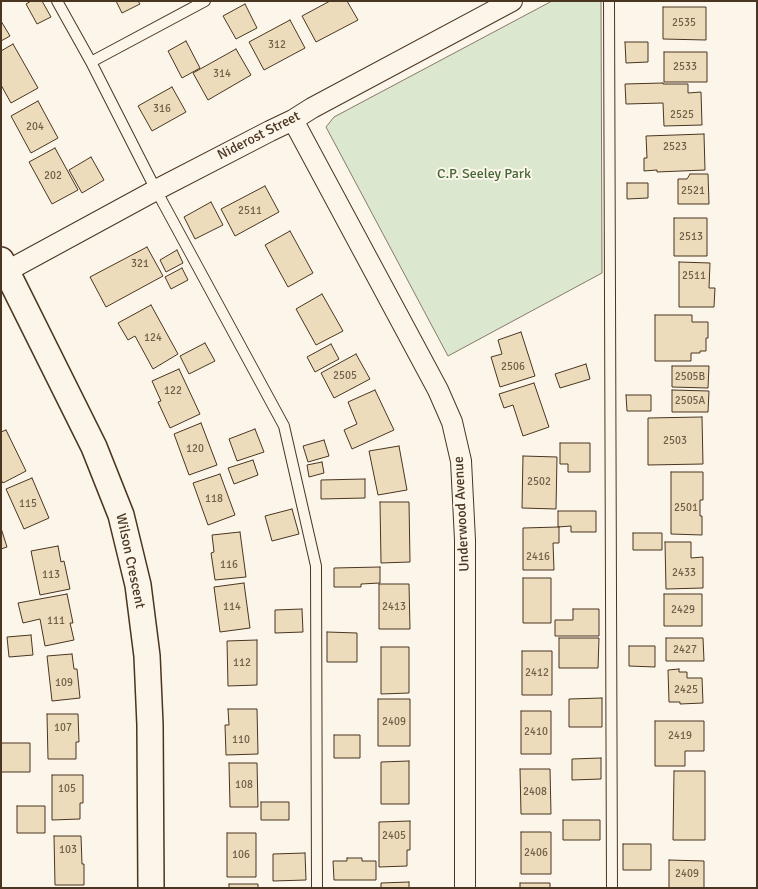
<!DOCTYPE html>
<html>
<head>
<meta charset="utf-8">
<style>
  body { margin:0 }
  #map { position:relative; width:758px; height:889px; overflow:hidden; background:#fbf6e9; font-family:Signika,sans-serif }
  canvas { display:block }
  .frame { position:absolute; inset:0; border:2px solid #4a3520; pointer-events:none }
</style>
</head>
<body>
<div id="map">
<canvas width="758" height="889"></canvas>
<div class="frame"></div>
</div>
<script>
const ctx = document.querySelector('canvas').getContext('2d');
ctx.lineJoin = 'round';
function paint(path, color) { ctx.fillStyle = color; ctx.fill(path, 'evenodd'); }
const poly = rows => new Path2D(rows.map(r => 'M' + r).join(''));
function stroke(path, color, width, dash) { ctx.strokeStyle = color; ctx.lineWidth = width; ctx.lineCap = dash ? 'butt' : 'round'; ctx.setLineDash(dash || []); ctx.stroke(path); }
function label(font, color, halo, rows, align = 'center') {
  ctx.font = font + ' Signika,sans-serif'; ctx.lineWidth = 4; ctx.setLineDash([]); ctx.textBaseline = 'middle'; ctx.strokeStyle = halo; ctx.fillStyle = color; for (const [text, x, y, turn = 0] of rows) {
    ctx.save(); ctx.translate(x, y); ctx.rotate((+turn || 0) * Math.PI / 180); ctx.textAlign = isNaN(turn) ? turn : align; if (halo) ctx.strokeText(text, 0, 0); ctx.fillText(text, 0, 0); ctx.restore();
  }
}
const green = poly([
  [552,1,601,1,602,273,448,356,326,127,334,117,552,1]
]);
paint(green, '#dce7d0');
stroke(green, '#887966', 1);
const building = poly([
  [31,1,42,1,51,17,37,24,26,4,31,1],
  [116,1,138,1,140,4,122,13,116,1],
  [330,1,347,1,358,20,316,42,302,16,330,1],
  [245,4,257,28,236,39,223,16,245,4],
  [663,7,706,7,706,40,663,39,663,7],
  [290,20,305,48,264,70,249,42,290,20],
  [1,21,10,36,1,41,1,21],
  [186,41,200,68,182,78,168,51,186,41],
  [625,42,648,42,648,62,626,63,625,42],
  [13,44,38,88,11,103,1,85,1,51,13,44],
  [236,49,251,75,208,100,193,73,236,49],
  [664,52,707,52,707,82,664,82,664,52],
  [663,83,663,84,688,84,688,93,701,92,702,125,664,126,663,103,626,104,625,84,663,83],
  [172,87,186,112,152,131,138,106,172,87],
  [38,101,58,138,31,153,11,116,38,101],
  [704,134,705,170,657,172,657,170,644,171,644,158,647,158,646,136,704,134],
  [55,148,78,190,52,204,29,162,55,148],
  [91,157,104,180,82,193,69,170,91,157],
  [690,174,708,174,709,204,678,204,678,179,687,179,690,174],
  [627,183,648,183,648,198,627,199,627,183],
  [265,186,279,212,235,236,221,209,265,186],
  [211,202,223,225,195,239,184,217,211,202],
  [674,218,707,218,707,256,674,256,674,218],
  [290,231,313,273,288,287,265,245,290,231],
  [147,247,163,276,106,307,90,277,147,247],
  [177,250,183,263,166,272,160,260,177,250],
  [679,262,710,263,709,288,715,288,714,307,679,307,679,262],
  [182,268,188,280,171,289,165,277,182,268],
  [322,294,343,331,316,345,296,309,322,294],
  [151,305,178,354,153,369,135,336,128,340,118,323,151,305],
  [655,315,692,315,692,322,708,322,708,338,706,338,706,351,700,351,700,353,691,353,691,361,655,361,655,315],
  [521,332,535,376,500,387,491,357,502,354,498,340,521,332],
  [205,343,215,361,189,374,180,356,205,343],
  [331,344,339,359,315,372,307,357,331,344],
  [356,354,370,379,334,398,321,373,356,354],
  [586,364,590,379,560,388,555,374,586,364],
  [672,366,709,366,708,388,672,387,672,366],
  [179,369,200,414,170,428,158,402,161,401,152,381,179,369],
  [534,383,549,427,523,436,513,405,504,408,499,394,534,383],
  [375,390,394,430,352,449,344,430,357,424,348,402,375,390],
  [672,390,709,391,708,412,672,412,672,390],
  [626,395,651,395,651,411,627,411,626,395],
  [702,417,703,464,648,465,648,418,702,417],
  [201,423,217,465,189,475,174,434,201,423],
  [255,429,264,452,237,461,229,439,255,429],
  [6,430,26,471,3,483,1,480,1,432,6,430],
  [324,440,329,456,308,462,303,446,324,440],
  [560,443,590,443,590,472,568,472,568,464,560,464,560,443],
  [399,446,407,490,378,495,369,451,399,446],
  [523,456,557,457,556,509,522,508,523,456],
  [253,460,258,475,234,484,228,468,253,460],
  [322,462,324,473,309,477,307,465,322,462],
  [671,472,703,472,703,500,700,500,700,516,702,516,702,535,671,534,671,472],
  [220,474,235,515,208,525,193,483,220,474],
  [32,478,49,518,24,529,6,489,32,478],
  [365,479,365,498,321,499,321,480,365,479],
  [380,502,409,502,410,562,381,563,380,502],
  [292,509,299,534,272,541,265,516,292,509],
  [558,511,596,511,596,532,571,532,571,526,558,527,558,511],
  [559,527,559,543,553,543,554,570,523,570,523,528,559,527],
  [1,528,7,547,1,549,1,528],
  [240,532,246,577,215,580,211,553,214,552,212,535,240,532],
  [633,533,662,533,662,550,633,550,633,533],
  [665,542,691,542,691,558,703,557,703,588,666,589,665,542],
  [58,546,61,562,64,561,70,589,40,595,31,551,58,546],
  [380,567,380,583,361,584,361,587,334,587,334,568,380,567],
  [523,578,551,578,551,623,523,623,523,578],
  [244,583,250,628,220,632,214,587,244,583],
  [379,584,409,584,410,629,379,629,379,584],
  [67,594,73,623,70,623,74,640,45,646,40,619,23,623,18,603,67,594],
  [664,594,702,594,702,626,664,626,664,594],
  [302,609,303,632,275,633,275,610,302,609],
  [573,609,599,609,599,636,555,636,555,620,573,620,573,609],
  [327,632,357,633,357,662,327,662,327,632],
  [31,635,33,655,9,657,7,637,31,635],
  [559,638,599,638,598,668,559,668,559,638],
  [666,638,703,638,704,661,666,661,666,638],
  [257,640,257,685,228,686,227,641,257,640],
  [629,646,655,646,655,667,629,666,629,646],
  [381,647,409,647,409,693,381,694,381,647],
  [522,651,552,651,552,695,522,695,522,651],
  [72,654,74,669,77,669,80,698,52,701,47,656,72,654],
  [679,669,679,672,687,672,687,678,702,678,703,703,680,704,680,702,669,702,668,670,679,669],
  [602,698,602,727,569,727,569,699,602,698],
  [378,699,410,699,410,746,378,746,378,699],
  [228,709,257,709,258,754,226,755,225,725,229,725,228,709],
  [521,711,551,711,551,754,521,754,521,711],
  [47,714,78,714,79,742,76,742,76,759,48,759,47,714],
  [655,721,704,721,704,751,685,751,685,766,655,766,655,721],
  [334,735,360,735,360,758,334,758,334,735],
  [1,743,30,743,30,772,1,772,1,743],
  [601,758,601,779,572,780,572,759,601,758],
  [409,761,409,804,381,804,381,762,409,761],
  [229,763,257,763,258,807,230,807,229,763],
  [520,769,550,769,551,814,521,814,520,769],
  [674,771,705,771,705,840,673,840,674,771],
  [52,775,83,775,83,803,80,803,80,819,52,820,52,775],
  [261,802,289,802,289,820,261,820,261,802],
  [17,806,45,806,45,833,17,833,17,806],
  [563,820,600,820,600,840,563,840,563,820],
  [410,821,410,850,407,850,407,866,379,867,379,822,410,821],
  [521,832,551,832,551,874,521,874,521,832],
  [227,833,256,833,256,877,227,877,227,833],
  [54,836,81,836,82,864,84,864,84,885,55,885,54,836],
  [623,844,651,844,651,870,623,870,623,844],
  [305,853,306,880,273,881,273,854,305,853],
  [347,858,362,858,362,861,376,861,376,880,334,880,333,861,347,861,347,858],
  [669,860,704,861,704,888,669,888,669,860],
  [409,882,409,888,381,888,381,883,409,882],
  [520,883,550,883,550,888,520,888,520,883],
  [229,884,258,884,258,888,229,888,229,884]
]);
paint(building, '#ecdcbc');
stroke(building, '#4a3520', 1);
const service = poly([
  [57,1,91,62,156,190,284,426,316,566,317,888],
  [609,1,612,888],
  [91,62,205,1]
]);
const minor = poly([
  [293,120,438,390,452,422,461,461,465,540,465,888],
  [7,271,156,190,270,131,293,120,312,108,512,1]
]);
const tertiary = poly([
  [1,260,94,447,121,515,138,585,147,656,150,725,151,888]
]);
stroke(service, '#4a3520', 12);
stroke(minor, '#4a3520', 22);
stroke(tertiary, '#4a3520', 28);
stroke(service, '#fbf6e9', 10);
stroke(minor, '#fbf6e9', 20);
stroke(tertiary, '#fbf6e9', 25);
label('11px', '#725f47', null, [
  ["2535",684,23],
  ["312",277,45],
  ["2533",685,67],
  ["314",222,74],
  ["316",162,109],
  ["2525",682,115],
  ["204",35,127],
  ["2523",675,147],
  ["202",53,176],
  ["2521",693,191],
  ["2511",250,211],
  ["2513",691,237],
  ["321",140,264],
  ["2511",694,276],
  ["124",153,338],
  ["2506",513,367],
  ["2505",345,376],
  ["2505B",690,377],
  ["122",173,391],
  ["2505A",690,401],
  ["2503",675,441],
  ["120",195,449],
  ["2502",539,482],
  ["118",214,499],
  ["115",28,504],
  ["2501",686,508],
  ["2416",538,557],
  ["116",229,565],
  ["2433",684,573],
  ["113",51,575],
  ["114",232,607],
  ["2413",394,607],
  ["2429",683,610],
  ["111",56,621],
  ["2427",685,650],
  ["112",242,663],
  ["2412",537,673],
  ["109",64,683],
  ["2425",686,690],
  ["2409",394,722],
  ["107",63,728],
  ["2410",536,732],
  ["2419",680,736],
  ["110",241,740],
  ["108",244,785],
  ["105",67,789],
  ["2408",535,792],
  ["2405",394,836],
  ["103",68,850],
  ["2406",536,853],
  ["106",241,855],
  ["2409",687,874]
]);
label('14px', '#4a3520', '#fbf6e9', [
  ["Niderost Street",259,136,-27],
  ["Underwood Avenue",462,514,-93],
  ["Wilson Crescent",130,561,78]
]);
label('14px', '#436837', '#fbf6e9', [
  ["C.P. Seeley Park",484,174]
]);
</script>
</body>
</html>
